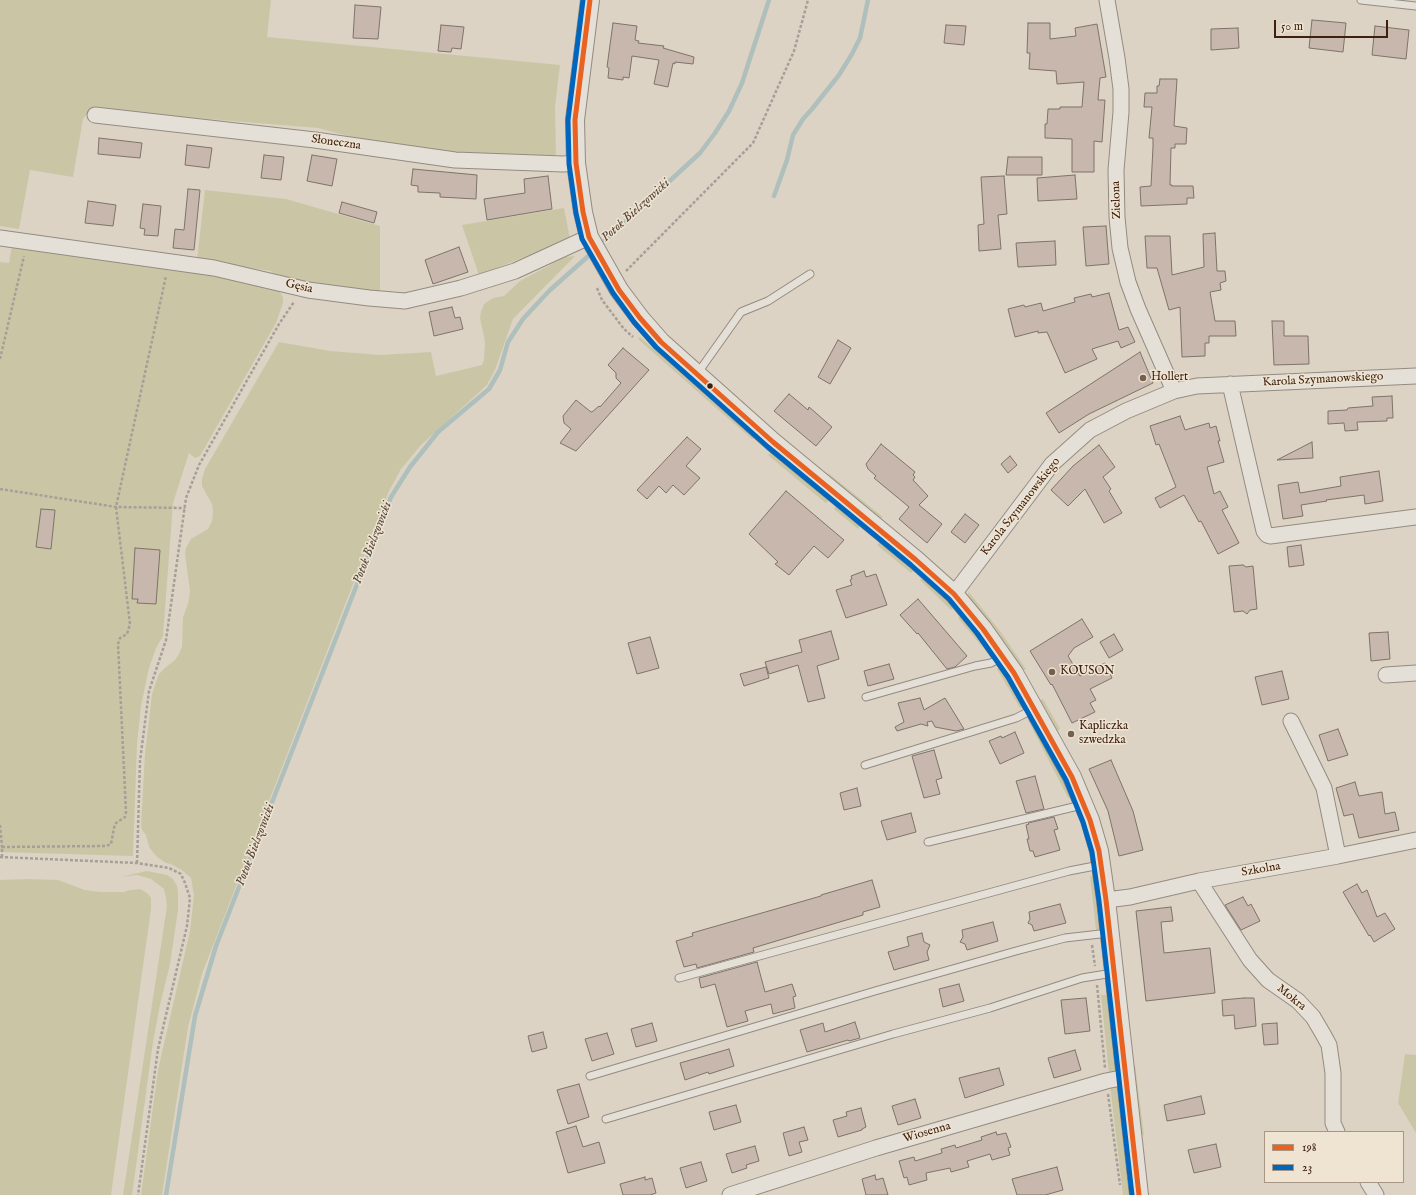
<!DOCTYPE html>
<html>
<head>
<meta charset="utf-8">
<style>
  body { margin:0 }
  #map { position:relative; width:1416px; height:1195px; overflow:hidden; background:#dcd3c4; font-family:"IM FELL English",serif }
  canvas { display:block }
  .legend { position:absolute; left:1264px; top:1131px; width:140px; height:52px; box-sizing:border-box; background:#efe4d2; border:1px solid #a89684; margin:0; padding:5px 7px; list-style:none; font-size:12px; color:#3e2010 }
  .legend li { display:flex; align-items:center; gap:8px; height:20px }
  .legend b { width:20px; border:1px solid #a89684 }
  .scale { position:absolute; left:1274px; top:20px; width:114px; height:18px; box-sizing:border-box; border:2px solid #3e2010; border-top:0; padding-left:5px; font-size:12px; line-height:14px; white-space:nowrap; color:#3e2010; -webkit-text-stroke:3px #efe4d2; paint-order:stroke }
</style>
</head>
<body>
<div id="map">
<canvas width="1416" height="1195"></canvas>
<ul class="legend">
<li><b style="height:5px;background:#e96221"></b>198</li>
<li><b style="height:5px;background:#0065bd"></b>23</li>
</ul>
<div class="scale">50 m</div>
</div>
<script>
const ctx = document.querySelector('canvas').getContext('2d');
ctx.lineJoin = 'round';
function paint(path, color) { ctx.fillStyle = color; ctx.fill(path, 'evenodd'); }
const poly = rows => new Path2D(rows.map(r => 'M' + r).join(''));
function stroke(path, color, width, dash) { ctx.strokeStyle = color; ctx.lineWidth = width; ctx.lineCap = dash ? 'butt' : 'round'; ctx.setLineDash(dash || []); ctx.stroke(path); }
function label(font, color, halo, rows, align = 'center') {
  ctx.font = font + ' "IM FELL English",serif'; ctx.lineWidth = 3; ctx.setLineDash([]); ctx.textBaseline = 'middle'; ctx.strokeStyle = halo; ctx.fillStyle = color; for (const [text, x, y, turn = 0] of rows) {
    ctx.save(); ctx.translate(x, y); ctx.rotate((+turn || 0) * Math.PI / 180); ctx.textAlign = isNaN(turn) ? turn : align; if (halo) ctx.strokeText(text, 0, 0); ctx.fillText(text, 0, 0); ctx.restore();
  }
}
paint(poly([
  [0,0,271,0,267,37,560,65,555,107,556,153,554,158,455,156,374,143,318,128,98,110,88,113,83,119,73,177,30,170,19,229,0,226],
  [205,190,286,199,380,226,380,295,309,285,276,276,271,271,197,260],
  [564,208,570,239,479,275,462,225],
  [12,246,246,280,275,288,280,292,283,298,283,303,276,323,200,456,195,458,189,453,173,503,163,636,156,648,149,668,141,706,137,744,133,856,0,852,0,262,9,263],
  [575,256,513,319,495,370,487,385,421,445,401,469,389,491,202,974,188,1027,162,1195,141,1195,158,1070,190,931,194,895,191,878,183,871,171,864,166,863,157,857,149,847,146,835,142,830,141,825,145,754,152,694,157,679,159,674,165,668,175,660,179,654,182,647,183,617,188,604,190,591,185,554,186,548,191,539,208,529,212,521,213,512,212,504,202,486,202,479,205,469,279,342,330,351,380,355,431,352,436,376,482,365,484,360,485,341,480,318,481,312,484,304,493,298,504,296,520,281,565,257],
  [640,337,709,399,755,438,752,439,707,400,638,339],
  [771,452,829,500,826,503,811,491,768,455],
  [828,473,883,517,879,519,827,478],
  [836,506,860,526,858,529,834,509],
  [880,542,914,570,911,573,877,545],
  [923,577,938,591,954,607,951,610,920,580],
  [968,591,1000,631,1026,669,1023,671,997,633,969,599],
  [961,615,991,654,989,655,958,618],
  [999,667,1024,706,1020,708,997,669],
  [1043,699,1060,729,1057,731,1040,700],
  [1031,719,1037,731,1072,796,1068,798,1028,720],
  [147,871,167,875,173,879,177,886,178,892,178,910,170,964,160,1005,153,1042,132,1195,123,1195,167,906,166,898,164,889,151,879,137,875,120,877],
  [1090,876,1094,876,1100,930,1096,930],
  [27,879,58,880,85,890,100,892,124,892,130,890,140,889,147,893,151,898,151,909,111,1195,0,1195,0,880],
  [1101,995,1107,995,1116,1072,1109,1074],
  [1405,1054,1416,1055,1416,1133,1398,1103],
  [1135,1065,1144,1135,1140,1136,1133,1066],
  [1117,1084,1129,1189,1130,1195,1123,1195,1110,1085]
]), '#cac6a5');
stroke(poly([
  [774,196,787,160,793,135,803,119,812,109,839,75,852,54,860,38,868,0],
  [599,246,700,153,715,133,729,111,742,83,769,0],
  [166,1195,195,1016,216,946,391,497,410,467,438,432,489,389,500,370,508,342,523,319,549,291,594,251]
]), '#aebfbc', 4.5);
const building = poly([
  [355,5,381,7,378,39,353,38,355,5],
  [1312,20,1346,23,1343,52,1309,48,1312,20],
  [613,23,637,26,635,40,639,41,638,43,664,46,663,48,694,57,693,64,675,62,675,64,673,63,668,87,654,84,659,60,632,56,629,78,623,77,623,80,608,78,609,68,607,67,613,23],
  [1028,23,1050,23,1050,39,1076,36,1075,28,1097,24,1106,77,1100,78,1098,100,1105,100,1102,142,1094,141,1094,172,1072,172,1072,139,1045,138,1045,124,1047,124,1048,109,1060,109,1060,107,1082,107,1084,82,1057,84,1056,71,1029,69,1030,53,1027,53,1028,23],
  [441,25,464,27,461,49,452,48,451,52,438,51,441,25],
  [946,25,966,26,964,45,944,43,946,25],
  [1375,26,1409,30,1406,59,1372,55,1375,26],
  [1238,28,1239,48,1211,50,1211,29,1238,28],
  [1160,79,1177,79,1174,126,1187,128,1186,144,1175,144,1175,148,1171,148,1170,185,1172,185,1172,186,1193,186,1194,198,1187,198,1187,204,1141,206,1140,187,1151,186,1153,147,1153,138,1149,138,1152,107,1144,107,1145,93,1157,93,1157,86,1159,86,1160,79],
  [99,138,142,143,140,158,98,154,99,138],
  [187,145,212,148,209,168,185,165,187,145],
  [264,155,284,157,281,180,261,178,264,155],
  [312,155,337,159,332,186,307,181,312,155],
  [1008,157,1042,157,1042,175,1006,175,1008,157],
  [413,169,477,175,476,199,440,197,440,193,418,192,418,186,411,185,413,169],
  [1075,175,1077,199,1038,201,1037,178,1075,175],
  [548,176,552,209,487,220,484,199,525,193,524,179,548,176],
  [1004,176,1007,214,998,215,1001,249,979,251,978,225,984,224,981,177,1004,176],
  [188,189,200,190,194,250,173,248,175,229,184,230,188,189],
  [88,201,116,205,113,226,85,223,88,201],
  [342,202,377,212,374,223,339,213,342,202],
  [143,204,161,206,158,236,144,235,145,229,140,228,143,204],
  [1106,226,1109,264,1086,266,1083,227,1106,226],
  [1215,233,1217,271,1225,271,1226,281,1220,283,1221,290,1210,292,1215,321,1235,321,1236,336,1209,336,1209,343,1205,343,1205,356,1182,357,1180,307,1169,310,1157,268,1147,268,1145,236,1170,236,1172,275,1204,267,1203,234,1215,233],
  [1055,241,1056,265,1018,267,1016,243,1055,241],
  [459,247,468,272,433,284,425,260,459,247],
  [1109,293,1119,330,1128,327,1135,342,1121,348,1118,341,1092,349,1097,359,1065,373,1047,332,1038,333,1038,331,1015,337,1008,309,1024,305,1025,307,1041,303,1043,311,1075,302,1074,298,1091,294,1092,297,1109,293],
  [452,307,455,318,460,317,463,329,434,336,429,312,452,307],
  [1272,321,1284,321,1284,336,1308,336,1309,364,1274,365,1272,321],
  [838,340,851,348,830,384,818,377,838,340],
  [623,348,649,370,576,451,560,443,571,429,564,423,563,416,576,400,591,412,592,412,599,406,600,407,621,383,616,378,616,373,608,365,623,348],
  [1140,352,1153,383,1089,414,1059,433,1046,413,1140,352],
  [789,394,808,410,809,407,832,427,816,446,774,411,789,394],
  [1392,396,1393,418,1387,418,1387,421,1357,422,1358,430,1345,431,1344,423,1328,424,1328,411,1347,410,1348,408,1373,406,1372,397,1392,396],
  [1180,416,1185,430,1209,423,1210,428,1216,426,1220,441,1218,441,1224,462,1207,467,1214,494,1220,491,1228,507,1222,510,1239,543,1218,554,1201,521,1199,522,1184,495,1160,508,1155,498,1176,487,1159,444,1156,445,1150,426,1180,416],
  [687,437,701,449,686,466,700,478,684,495,673,485,666,493,659,486,647,499,637,490,687,437],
  [1312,442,1313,458,1277,460,1312,442],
  [881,444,915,472,913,475,915,477,913,480,928,496,919,505,942,524,927,543,899,519,909,507,874,478,876,476,868,469,866,464,881,444],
  [1099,445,1115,467,1103,477,1111,489,1109,491,1122,513,1104,523,1085,489,1068,506,1051,490,1073,466,1099,445],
  [1010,456,1017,465,1008,473,1001,464,1010,456],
  [1379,471,1383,501,1365,504,1364,495,1326,500,1327,501,1301,505,1303,516,1283,519,1278,485,1298,482,1300,493,1341,486,1340,477,1379,471],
  [786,491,844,540,828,558,814,546,789,575,775,564,778,562,749,534,786,491],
  [41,509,55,510,51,549,36,547,41,509],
  [965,514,979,525,965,543,951,532,965,514],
  [1301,545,1304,565,1289,567,1287,547,1301,545],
  [135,548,160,550,156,604,137,603,138,599,132,599,135,548],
  [1243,565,1246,567,1253,566,1257,609,1250,610,1247,614,1243,611,1234,612,1229,566,1243,565],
  [864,571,866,577,876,574,887,605,846,618,836,590,852,585,850,580,852,579,851,576,864,571],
  [918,599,967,656,955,667,947,669,918,633,917,634,900,615,918,599],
  [1082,619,1093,637,1074,648,1068,656,1080,676,1105,663,1112,678,1090,689,1096,700,1090,703,1095,712,1072,723,1052,684,1051,685,1030,651,1082,619],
  [831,631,839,659,817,666,825,698,808,702,798,665,769,674,765,662,802,652,799,640,831,631],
  [1388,632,1390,659,1371,661,1369,633,1388,632],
  [1114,634,1123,650,1109,658,1100,642,1114,634],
  [650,637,659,668,637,674,628,643,650,637],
  [889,664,894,679,868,686,864,671,889,664],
  [766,667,769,678,744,686,740,674,766,667],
  [1282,671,1289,699,1262,705,1255,677,1282,671],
  [920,698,924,710,945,698,964,729,956,731,935,727,932,721,927,722,928,726,921,724,897,731,895,727,904,722,898,703,920,698],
  [1338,729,1348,755,1328,761,1319,735,1338,729],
  [1015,732,1024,753,1000,764,989,741,1001,736,1002,738,1015,732],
  [934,750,942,778,936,780,940,794,924,798,912,756,934,750],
  [1111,760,1133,811,1143,850,1119,856,1108,811,1089,769,1111,760],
  [1035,776,1044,809,1026,813,1016,781,1035,776],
  [1355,782,1359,796,1382,792,1385,814,1395,812,1399,830,1359,838,1353,814,1344,816,1336,788,1355,782],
  [857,788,861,806,844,810,840,793,857,788],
  [911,813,916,832,887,840,881,821,911,813],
  [1054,817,1058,829,1054,830,1060,850,1035,857,1033,851,1030,851,1027,839,1029,839,1026,825,1029,824,1028,823,1054,817],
  [872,880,880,907,863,912,863,915,753,948,754,952,697,968,696,964,684,967,676,941,693,936,692,933,821,896,821,895,872,880],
  [1357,884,1362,893,1367,890,1377,917,1385,913,1395,929,1374,942,1370,935,1369,936,1343,892,1357,884],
  [1243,897,1248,906,1251,904,1260,921,1241,930,1225,905,1243,897],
  [1060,904,1066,923,1034,931,1032,925,1028,923,1030,919,1029,912,1060,904],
  [1171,907,1173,921,1161,922,1164,953,1210,948,1215,993,1146,1001,1136,911,1171,907],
  [993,922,998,941,967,950,965,944,960,942,963,937,962,930,993,922],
  [922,933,924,942,930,945,927,952,929,960,894,970,888,952,909,946,907,937,922,933],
  [757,962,765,992,792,984,796,996,793,997,795,1008,773,1014,771,1004,745,1011,748,1021,727,1027,715,984,701,988,699,978,757,962],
  [959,984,964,1001,943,1007,939,989,959,984],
  [1086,998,1090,1031,1065,1034,1061,1000,1086,998],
  [1244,998,1254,998,1256,1026,1235,1029,1234,1015,1223,1016,1222,1000,1244,998],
  [855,1022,860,1038,849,1041,848,1040,807,1052,800,1030,823,1023,825,1032,855,1022],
  [652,1023,657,1041,636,1047,631,1029,652,1023],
  [1277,1023,1278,1044,1264,1045,1262,1024,1277,1023],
  [543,1032,547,1048,532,1052,528,1036,543,1032],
  [607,1033,614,1054,592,1061,585,1039,607,1033],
  [729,1049,734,1066,709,1074,708,1072,685,1080,680,1063,729,1049],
  [1075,1050,1081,1070,1054,1078,1048,1058,1075,1050],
  [999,1068,1004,1085,965,1098,959,1078,999,1068],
  [579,1084,589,1117,568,1124,557,1090,579,1084],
  [1201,1096,1205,1114,1167,1121,1164,1105,1201,1096],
  [915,1099,921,1118,898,1125,892,1106,915,1099],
  [736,1105,741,1122,714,1130,709,1112,736,1105],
  [861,1108,866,1127,862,1129,862,1130,838,1137,833,1120,847,1116,846,1112,861,1108],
  [576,1126,583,1147,599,1142,605,1163,568,1173,556,1132,576,1126],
  [804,1127,808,1140,799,1142,802,1152,789,1156,783,1133,804,1127],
  [996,1132,997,1135,1006,1133,1011,1147,1008,1148,1010,1155,992,1160,990,1154,967,1161,969,1167,951,1172,950,1168,926,1173,927,1180,909,1185,907,1177,904,1178,899,1161,914,1157,915,1161,942,1153,941,1149,955,1145,956,1148,982,1140,981,1137,996,1132],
  [1216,1144,1221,1167,1194,1173,1188,1150,1216,1144],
  [755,1146,759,1161,746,1165,747,1168,732,1173,726,1154,755,1146],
  [701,1162,707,1181,686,1188,680,1168,701,1162],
  [1057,1167,1063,1190,1045,1195,1017,1195,1012,1179,1057,1167],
  [875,1175,876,1180,883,1178,888,1195,866,1195,862,1179,875,1175],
  [645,1177,645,1180,652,1178,656,1193,650,1195,623,1195,620,1184,645,1177]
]);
paint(building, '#c8b7ac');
stroke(building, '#7d7369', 1);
const service = poly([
  [1361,0,1416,6],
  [697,374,741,312,768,301,810,274],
  [866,697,975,666,991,663,1002,657],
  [865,765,1016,718,1034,709],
  [928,842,1082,805],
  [679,978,1069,871,1100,865],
  [590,1076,875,991,1016,951,1065,938,1109,933],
  [606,1119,893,1034,990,1008,1082,978,1113,973]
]);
const minor = poly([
  [1107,0,1117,58,1121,89,1121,112,1116,170,1117,217,1120,248,1128,282,1138,309,1174,391],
  [95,115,315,140,455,160,563,164,576,163],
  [0,238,214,268,308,290,369,298,405,301,461,288,515,271,589,237],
  [1230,384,1264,531,1267,535,1270,536,1416,517],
  [954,594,1052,464,1090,430,1126,411,1174,391,1197,386,1416,376],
  [1386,675,1416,673],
  [1291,721,1324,788,1338,856],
  [1199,881,1250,960,1268,980,1298,1001,1313,1017,1323,1034,1329,1045,1333,1073,1333,1123,1337,1132],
  [1106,900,1130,897,1199,881,1338,856,1416,840],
  [1368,1182,1376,1195],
  [730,1195,876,1148,1106,1081,1126,1077]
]);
const tertiary = poly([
  [590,0,575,120,576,163,583,212,589,237,619,290,640,318,661,342,773,442,916,560,954,594,983,629,1014,673,1072,777,1090,820,1099,851,1106,900,1139,1195]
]);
stroke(service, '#948b80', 9);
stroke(minor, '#948b80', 17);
stroke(tertiary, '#948b80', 20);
stroke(poly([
  [626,271,753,143,794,51,808,0],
  [597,288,602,300,624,329,633,337],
  [0,359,24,256],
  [0,489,116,507,185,508],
  [0,825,2,847,0,847],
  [0,857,137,863,169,868,181,874,185,883,190,898,187,926,158,1049,138,1195],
  [2,857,2,847,106,846,111,844,114,828,116,823,125,817,126,812,118,644,120,638,127,634,130,624,116,507,166,276],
  [137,863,140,761,149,691,166,640,186,498,199,465,279,324,294,302],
  [1092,945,1095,966],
  [1097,985,1105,1068],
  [1108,1094,1120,1185]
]), '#a69f98', 2.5, [3, 2]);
stroke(service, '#e4e0d8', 7);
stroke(minor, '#e4e0d8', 15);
stroke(tertiary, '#e4e0d8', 18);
stroke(poly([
  [590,0,575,120,576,163,583,212,589,237,619,290,640,318,661,342,773,442,916,560,954,594,983,629,1014,673,1072,777,1090,820,1099,851,1106,900,1139,1195]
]), '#e96221', 5);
stroke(poly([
  [583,0,568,120,569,164,576,213,582,239,613,293,634,322,656,347,768,447,911,565,949,599,977,633,1008,677,1066,780,1083,822,1092,852,1099,901,1132,1195]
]), '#0065bd', 5);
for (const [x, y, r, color] of [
  [1143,378,4,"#755f4f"],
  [710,386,3.5,"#3e2010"],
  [1052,672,4,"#755f4f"],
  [1071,734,4,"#755f4f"]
]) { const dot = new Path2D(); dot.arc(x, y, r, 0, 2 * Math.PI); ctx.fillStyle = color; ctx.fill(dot); stroke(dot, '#efe4d2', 1.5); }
label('12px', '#3e2010', '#efe4d2', [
  ["Słoneczna",336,143,8],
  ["Zielona",1117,200,-92],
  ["Gęsia",299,287,13],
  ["Karola Szymanowskiego",1323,380,-3],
  ["Karola Szymanowskiego",1021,507,-52],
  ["Szkolna",1261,870,-10],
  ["Mokra",1291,998,39],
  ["Wiosenna",927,1133,-16]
]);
label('12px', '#3e2010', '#efe4d2', [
  ["Hollert",1151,378],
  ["KOUSON",1060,672],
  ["Kapliczka",1079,727],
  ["szwedzka",1079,741]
], 'left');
label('italic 13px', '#55463a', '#efe4d2', [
  ["Potok Bielszowicki",636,211,-42],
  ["Potok Bielszowicki",373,543,-69],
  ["Potok Bielszowicki",256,845,-69]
]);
</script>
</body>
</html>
